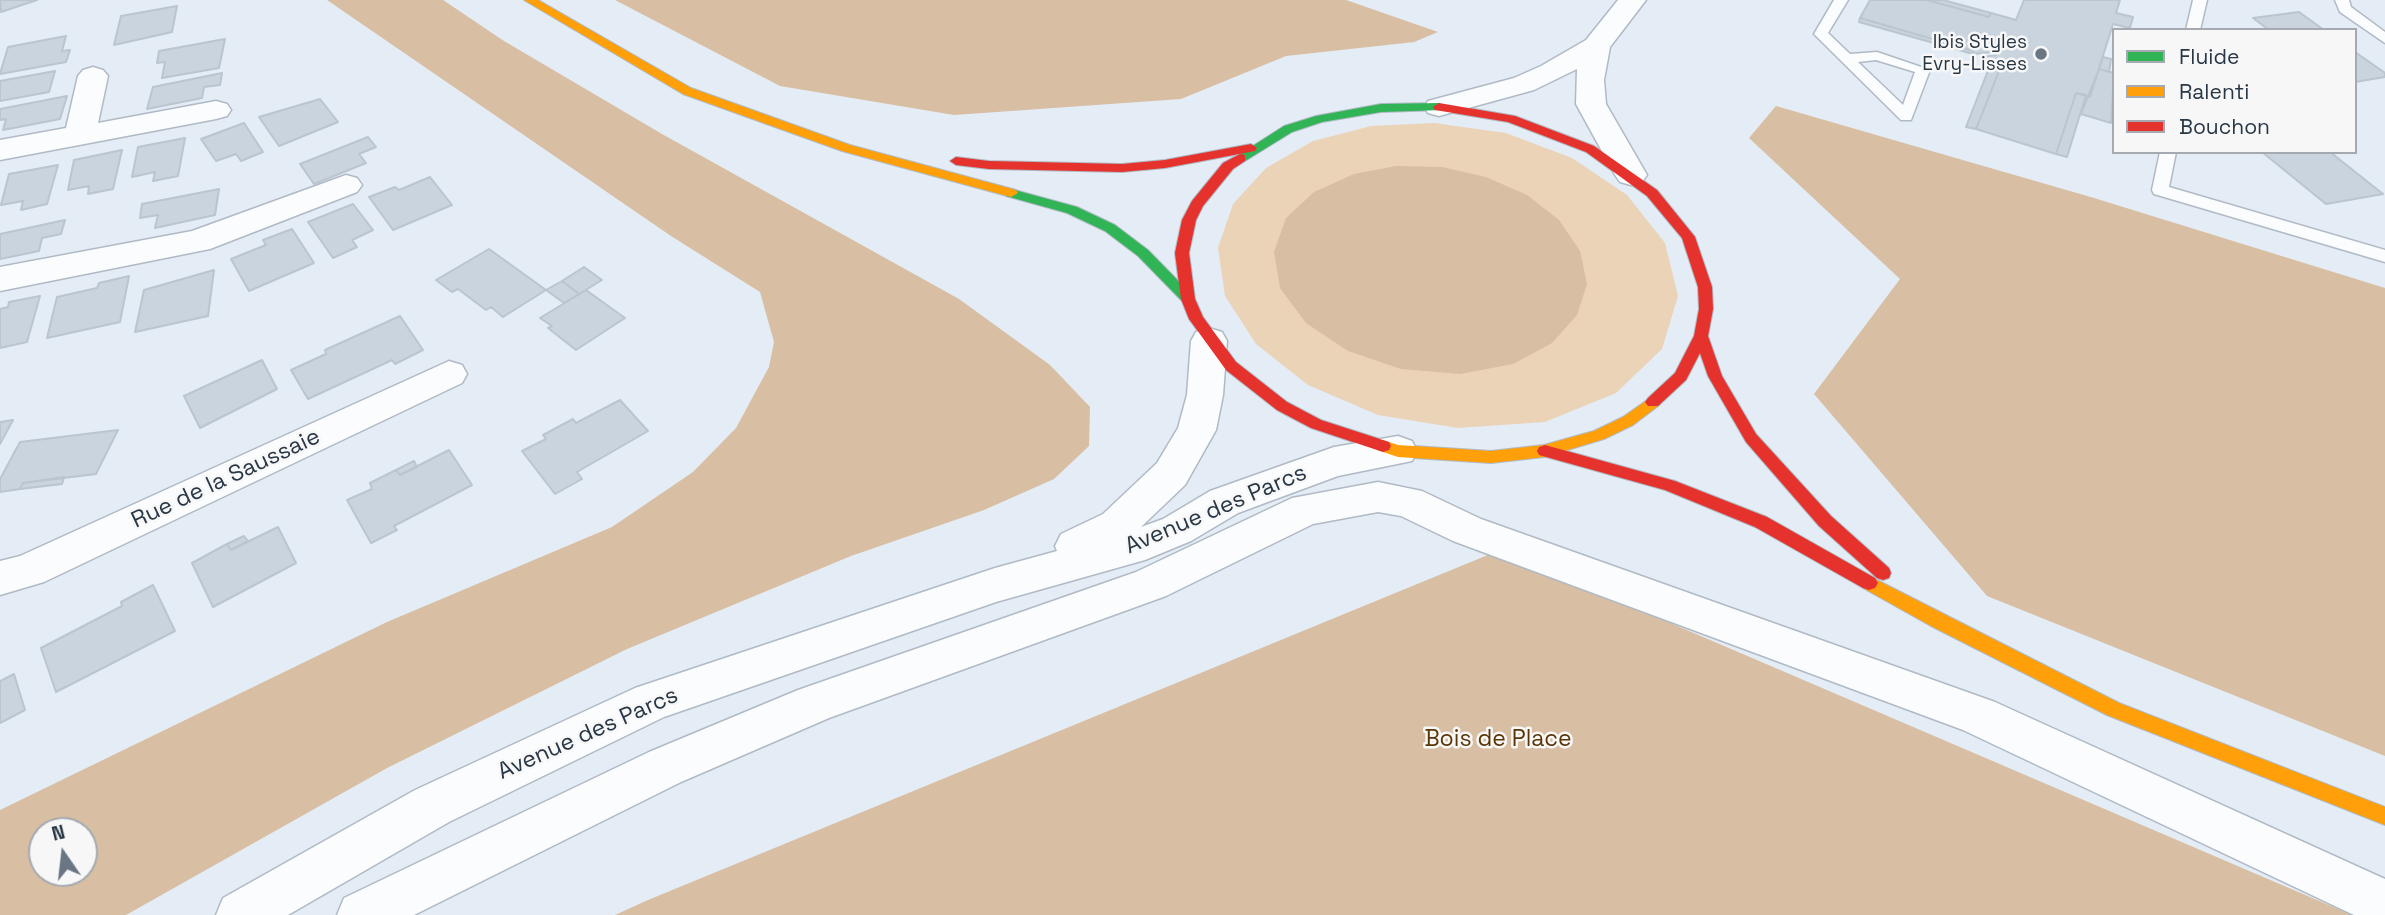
<!DOCTYPE html>
<html>
<head>
<meta charset="utf-8">
<style>
  body { margin:0 }
  #map { position:relative; width:2385px; height:915px; overflow:hidden; background:#e4ecf5; font-family:"Space Grotesk",sans-serif }
  canvas { display:block }
  .legend { position:absolute; left:2112px; top:28px; width:245px; height:126px; box-sizing:border-box; background:#f7f7f7; border:2px solid #a4aab0; margin:0; padding:9px 12px; list-style:none; font-size:21px; color:#283746 }
  .legend li { display:flex; align-items:center; gap:14px; height:35px }
  .legend b { width:35px; border:2px solid #a4aab0 }
  .north { position:absolute; left:28px; top:817px; width:70px; height:70px; box-sizing:border-box; background:#f7f7f7; border:2px solid #a4aab0; border-radius:50%; rotate:346deg; font-size:19px; font-weight:700; line-height:28px; text-align:center; color:#283746 }
  .north::after { content:''; display:block; margin:auto; width:24px; height:32px; background:#6a7683; clip-path:polygon(50% 0,100% 100%,50% 72%,0 100%) }
</style>
</head>
<body>
<div id="map">
<canvas width="2385" height="915"></canvas>
<ul class="legend">
<li><b style="height:9px;background:#30b455"></b>Fluide</li>
<li><b style="height:9px;background:#ff9f0a"></b>Ralenti</li>
<li><b style="height:9px;background:#e5322d"></b>Bouchon</li>
</ul>
<div class="north">N</div>
</div>
<script>
const ctx = document.querySelector('canvas').getContext('2d');
ctx.lineJoin = 'round';
function paint(path, color) { ctx.fillStyle = color; ctx.fill(path, 'evenodd'); }
const poly = rows => new Path2D(rows.map(r => 'M' + r).join(''));
function stroke(path, color, width, dash) { ctx.strokeStyle = color; ctx.lineWidth = width; ctx.lineCap = dash ? 'butt' : 'round'; ctx.setLineDash(dash || []); ctx.stroke(path); }
function label(font, color, halo, rows, align = 'center') {
  ctx.font = font + ' "Space Grotesk",sans-serif'; ctx.lineWidth = 5; ctx.setLineDash([]); ctx.textBaseline = 'middle'; ctx.strokeStyle = halo; ctx.fillStyle = color; for (const [text, x, y, turn = 0] of rows) {
    ctx.save(); ctx.translate(x, y); ctx.rotate((+turn || 0) * Math.PI / 180); ctx.textAlign = isNaN(turn) ? turn : align; if (halo) ctx.strokeText(text, 0, 0); ctx.fillText(text, 0, 0); ctx.restore();
  }
}
paint(poly([
  [1434,123,1506,133,1572,158,1627,195,1665,243,1678,296,1662,349,1616,393,1545,422,1458,428,1378,415,1308,385,1256,344,1225,296,1218,248,1233,204,1266,168,1313,141,1371,126]
]), '#ebd3b8');
paint(poly([
  [327,0,443,0,504,41,662,134,959,299,1050,365,1090,407,1089,446,1054,479,984,510,851,556,627,649,387,768,126,915,0,915,0,810,387,622,612,527,693,472,736,428,769,367,774,342,760,292,671,236],
  [42,831,84,831,84,873,42,873],
  [615,0,1346,0,1438,32,1414,42,1286,56,1181,99,954,115,780,86],
  [1776,106,2094,198,2385,288,2385,756,1987,596,1814,394,1900,279,1749,138],
  [1396,166,1442,167,1486,177,1527,195,1559,220,1580,251,1587,284,1577,315,1552,343,1513,364,1460,374,1401,369,1348,351,1306,323,1280,288,1274,252,1286,218,1314,192,1354,174],
  [1500,550,2352,915,615,915,648,900]
]), '#d8bea2');
const building = poly([
  [0,0,37,0,1,12,0,0],
  [1870,0,1927,0,1989,17,1991,13,2016,20,2024,0,2120,0,2116,13,2133,17,2130,28,2113,24,2090,97,2076,93,2056,154,1976,129,1999,71,1989,68,2008,65,1993,65,1984,57,1996,55,1993,52,1973,54,1974,51,1860,18,1870,0],
  [1927,0,1943,0,1991,13,1989,17,1927,0],
  [177,6,172,32,114,45,121,16,177,6],
  [2299,12,2324,30,2269,30,2253,18,2299,12],
  [1860,18,1974,51,1973,54,1859,22,1860,18],
  [66,36,62,51,70,50,66,62,0,74,8,47,66,36],
  [225,39,219,68,162,78,165,62,157,63,159,51,225,39],
  [2355,52,2385,73,2385,77,2355,82,2355,52],
  [2103,57,2111,59,2109,72,2099,69,2103,57],
  [1989,68,1999,71,1983,112,1976,129,1966,127,1989,68],
  [2099,69,2114,73,2111,123,2081,114,2099,69],
  [55,71,49,92,0,101,0,81,55,71],
  [222,73,220,85,204,87,202,98,147,109,153,87,222,73],
  [2076,93,2086,95,2067,157,2056,154,2076,93],
  [67,96,60,119,3,130,6,119,0,120,0,109,67,96],
  [320,99,338,122,279,146,259,117,320,99],
  [244,123,263,152,241,161,236,154,216,161,201,139,244,123],
  [368,137,376,147,359,154,366,163,314,184,300,164,368,137],
  [185,138,178,176,153,181,155,172,132,177,138,147,185,138],
  [122,150,113,189,88,194,89,186,68,190,74,160,122,150],
  [2262,152,2330,152,2383,194,2326,204,2262,152],
  [58,165,47,204,21,210,23,201,1,205,9,174,58,165],
  [430,177,452,205,393,230,369,197,395,187,399,190,430,177],
  [219,189,215,215,155,228,158,215,140,218,142,204,219,189],
  [353,204,373,230,352,240,357,247,333,258,308,222,353,204],
  [65,220,61,234,42,238,39,251,0,259,0,234,65,220],
  [292,229,314,263,249,291,231,259,266,245,263,240,292,229],
  [489,249,546,290,503,317,491,307,486,310,458,289,452,292,436,280,489,249],
  [584,267,602,280,579,294,562,281,584,267],
  [214,270,208,316,135,332,144,290,214,270],
  [129,276,120,322,47,338,57,297,97,288,99,283,129,276],
  [562,281,579,294,564,303,546,290,562,281],
  [586,290,625,318,576,350,548,328,552,326,540,318,586,290],
  [40,296,27,342,0,348,0,309,8,307,9,302,40,296],
  [400,316,423,350,395,364,392,360,308,399,291,370,326,354,325,350,400,316],
  [262,360,277,389,200,428,184,396,262,360],
  [620,400,648,431,577,472,582,479,555,494,522,451,546,439,543,435,573,419,576,423,620,400],
  [13,420,0,444,0,422,13,420],
  [118,430,96,474,23,483,20,489,0,492,0,479,20,442,118,430],
  [449,450,472,485,394,526,397,530,371,543,347,500,372,489,370,483,396,470,400,475,449,450],
  [414,461,417,467,400,475,396,470,414,461],
  [64,477,62,484,20,489,23,483,64,477],
  [278,527,296,563,213,607,192,563,227,544,231,550,278,527],
  [244,536,248,541,231,550,227,544,244,536],
  [153,585,175,631,56,692,41,648,122,606,121,602,153,585],
  [14,674,25,710,0,723,0,681,14,674]
]);
paint(building, '#cad4df');
stroke(building, '#bac5d0', 2);
const lane = poly([
  [1834,0,1848,0,1828,33,1850,54,1877,52,1930,70,1911,120,1901,120,1814,34,1834,0],
  [1876,60,1915,72,1903,105,1858,62,1876,60],
  [2193,0,2207,0,2200,30,2186,30,2193,0],
  [2335,0,2349,0,2351,7,2385,32,2385,43,2340,12,2335,0],
  [2160,152,2176,152,2169,187,2385,250,2385,262,2154,194,2152,190,2160,152]
]);
const street = poly([
  [1618,0,1646,0,1610,47,1604,80,1606,104,1647,175,1642,182,1631,185,1620,182,1615,175,1576,104,1577,69,1534,90,1439,116,1428,113,1424,107,1428,101,1514,78,1541,66,1586,40,1618,0],
  [93,67,103,70,108,76,98,123,216,101,227,104,231,110,227,116,216,119,0,160,0,140,66,128,78,76,83,70,93,67],
  [346,175,357,178,362,185,357,192,210,249,0,291,0,267,192,231,346,175],
  [1209,328,1222,332,1227,341,1223,395,1216,430,1185,485,1141,527,1163,519,1210,491,1334,447,1398,436,1412,441,1417,451,1412,461,1338,476,1238,513,1191,541,1145,560,996,602,664,717,449,822,288,915,216,915,223,898,415,790,635,688,995,568,1057,551,1055,546,1061,534,1103,514,1157,463,1178,428,1187,395,1191,341,1196,332,1209,328],
  [449,361,462,365,467,374,462,383,44,582,0,595,0,561,20,556,449,361],
  [1378,482,1422,491,1481,519,1995,702,2385,879,2385,915,2354,915,1963,730,1453,541,1401,516,1378,512,1313,524,1166,596,829,718,681,782,414,915,337,915,344,898,649,752,798,690,1136,572,1292,498,1378,482]
]);
const fast = poly([
  [1439,103,1445,107,1443,110,1381,112,1322,122,1292,132,1245,161,1235,161,1234,158,1284,126,1316,116,1381,104,1439,103],
  [1011,189,1077,207,1115,225,1148,250,1193,296,1195,299,1193,302,1183,302,1138,256,1105,231,1067,213,1006,196,1006,190,1011,189]
]);
const slow = poly([
  [524,0,538,0,691,88,850,145,1016,190,1018,193,1011,197,842,151,683,94,524,0],
  [1653,396,1658,398,1661,402,1658,406,1633,425,1604,439,1544,457,1491,463,1398,457,1377,450,1375,446,1383,440,1398,445,1491,451,1544,445,1594,431,1623,417,1653,396],
  [1869,576,2119,703,2385,807,2385,825,2107,715,1931,626,1863,588,1860,583,1863,578,1869,576]
]);
const jam = poly([
  [1439,103,1515,116,1594,146,1657,190,1695,237,1712,287,1713,309,1708,336,1722,376,1756,434,1831,516,1889,568,1891,573,1889,578,1883,580,1877,578,1819,526,1746,442,1708,376,1700,353,1686,380,1658,406,1648,406,1645,402,1648,398,1675,373,1694,336,1699,309,1698,287,1682,238,1647,196,1586,152,1508,122,1435,110,1433,107,1439,103],
  [1251,144,1257,148,1255,151,1165,168,1122,172,989,169,956,165,950,161,956,157,989,161,1122,164,1165,160,1251,144],
  [1240,154,1245,155,1245,161,1233,169,1203,206,1196,220,1189,253,1195,299,1203,317,1236,362,1287,402,1321,420,1389,442,1391,446,1389,450,1383,452,1311,428,1277,410,1226,370,1189,319,1181,299,1175,253,1182,220,1192,201,1223,163,1240,154],
  [1545,445,1675,481,1767,517,1875,578,1878,583,1875,588,1869,590,1863,588,1755,527,1665,490,1539,455,1537,451,1539,447,1545,445]
]);
stroke(lane, '#b0bac5', 3);
stroke(street, '#b0bac5', 3);
stroke(fast, '#b0bac5', 2);
stroke(slow, '#b0bac5', 2);
stroke(jam, '#b0bac5', 2);
paint(lane, '#fbfcfe');
paint(street, '#fbfcfe');
paint(fast, '#30b455');
paint(slow, '#ff9f0a');
paint(jam, '#e5322d');
for (const [x, y, r, color] of [
  [2041,54,7,"#6a7683"]
]) { const dot = new Path2D(); dot.arc(x, y, r, 0, 2 * Math.PI); ctx.fillStyle = color; ctx.fill(dot); stroke(dot, '#f7f7f7', 2.5); }
label('19px', '#283746', '#f7f7f7', [
  ["Ibis Styles",2027,43],
  ["Evry-Lisses",2027,65]
], 'right');
label('23px', '#283746', '#f7f7f7', [
  ["Rue de la Saussaie",226,479,-25],
  ["Avenue des Parcs",1216,510,-23],
  ["Avenue des Parcs",588,734,-24]
]);
label('23px', '#593605', '#f7f7f7', [
  ["Bois de Place",1498,740]
]);
</script>
</body>
</html>
